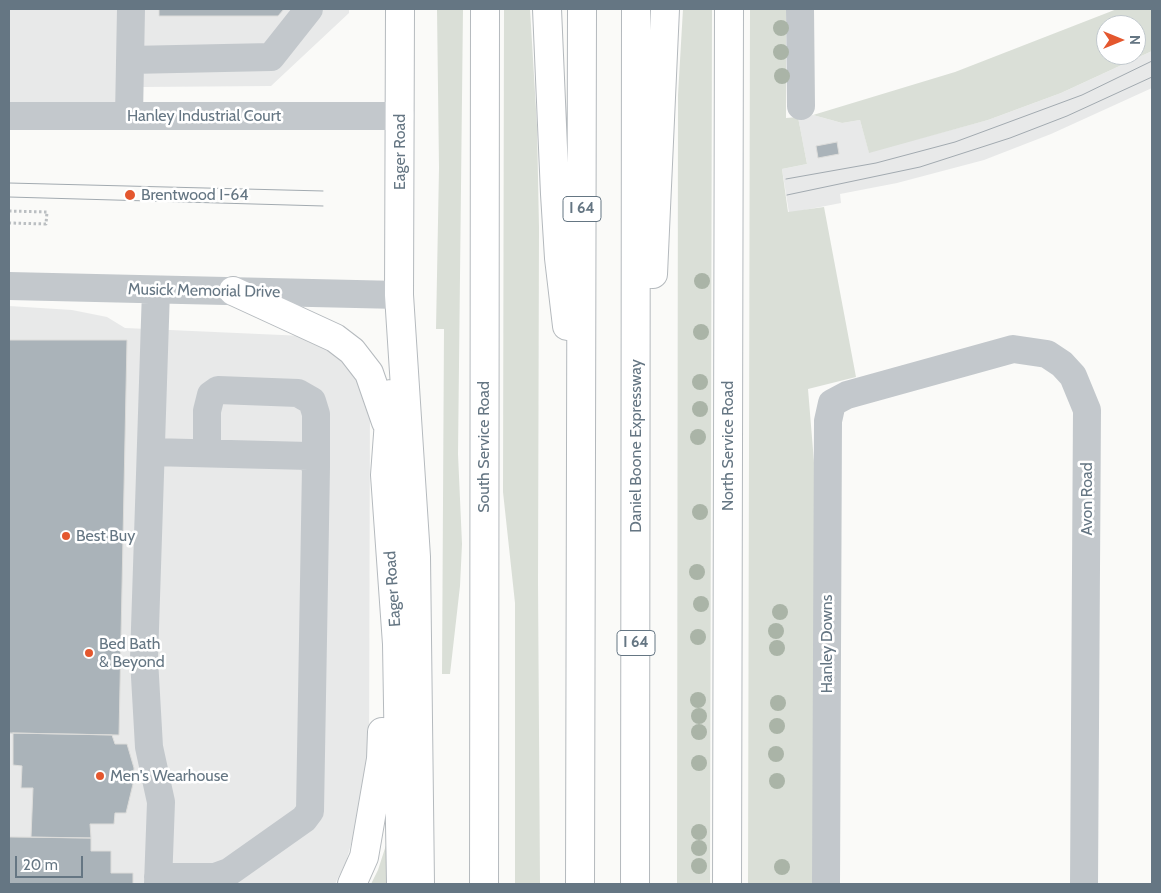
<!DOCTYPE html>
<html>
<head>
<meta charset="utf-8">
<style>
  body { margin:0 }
  #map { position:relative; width:1161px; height:893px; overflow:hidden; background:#fafaf8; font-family:Cabin,sans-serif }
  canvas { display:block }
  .frame { position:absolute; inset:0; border:10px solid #657683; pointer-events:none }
  .north { position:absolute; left:1096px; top:15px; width:50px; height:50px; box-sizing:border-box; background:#fff; border:1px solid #c1c8cd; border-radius:50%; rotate:90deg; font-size:14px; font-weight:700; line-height:20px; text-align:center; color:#657683 }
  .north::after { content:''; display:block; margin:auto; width:18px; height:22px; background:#e4572e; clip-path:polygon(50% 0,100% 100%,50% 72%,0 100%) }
  .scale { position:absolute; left:15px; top:856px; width:68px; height:22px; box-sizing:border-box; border:2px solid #657683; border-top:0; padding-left:6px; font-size:15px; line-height:18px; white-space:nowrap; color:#657683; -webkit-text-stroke:4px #fff; paint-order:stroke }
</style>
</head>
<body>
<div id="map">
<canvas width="1161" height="893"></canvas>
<div class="frame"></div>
<div class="north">N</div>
<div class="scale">20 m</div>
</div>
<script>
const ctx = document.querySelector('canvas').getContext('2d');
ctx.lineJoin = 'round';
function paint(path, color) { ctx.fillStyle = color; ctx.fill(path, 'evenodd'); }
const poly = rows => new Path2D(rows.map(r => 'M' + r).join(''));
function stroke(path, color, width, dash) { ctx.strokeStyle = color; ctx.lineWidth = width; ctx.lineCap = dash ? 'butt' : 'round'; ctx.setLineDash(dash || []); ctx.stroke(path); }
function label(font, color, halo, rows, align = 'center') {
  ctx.font = font + ' Cabin,sans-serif'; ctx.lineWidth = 5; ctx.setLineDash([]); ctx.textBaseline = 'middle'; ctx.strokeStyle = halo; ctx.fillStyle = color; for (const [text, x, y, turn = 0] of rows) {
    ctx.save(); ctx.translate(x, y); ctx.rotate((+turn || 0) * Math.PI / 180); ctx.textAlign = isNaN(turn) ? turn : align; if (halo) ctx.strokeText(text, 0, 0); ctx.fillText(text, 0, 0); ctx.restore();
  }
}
paint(poly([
  [9,9,349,9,349,13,271,86,143,87,143,106,9,105],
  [1152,51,1152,88,1051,134,984,160,897,183,840,194,841,203,789,213,782,169,807,164,798,117,813,115,842,123,860,120,869,152,988,120,1061,93],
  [9,306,72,310,107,317,125,328,304,336,345,359,370,395,369,760,361,808,346,862,335,884,9,884]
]), '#e8e9e9');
paint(poly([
  [437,9,463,9,458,454,462,544,460,586,450,674,442,674,444,329,436,329,439,168],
  [504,9,530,9,537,126,539,228,538,582,540,884,515,884,515,603,503,492],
  [683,9,712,9,710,884,677,884,678,95],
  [750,9,786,9,786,118,798,117,807,164,782,169,788,212,824,207,856,377,808,389,814,462,814,884,748,884],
  [1117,9,1152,9,1152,51,1061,93,988,120,869,153,860,120,842,123,813,115,955,72],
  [1106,25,1136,25,1136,55,1106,55],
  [387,842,395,884,371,884,378,870]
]), '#dadfd7');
const building = poly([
  [159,9,284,9,278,16,159,16,159,9],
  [837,142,839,154,818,158,816,146,837,142],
  [9,340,127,340,119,735,9,733,9,340],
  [13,733,112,735,115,744,127,744,134,768,133,784,126,813,115,813,114,824,90,824,91,838,31,837,33,788,21,788,22,766,13,765,13,733],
  [9,837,91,838,91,851,111,851,111,873,133,873,133,884,9,884,9,837]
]);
paint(building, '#aab3b9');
stroke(building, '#dcdcda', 1);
const major = poly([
  [400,9,399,295,416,557,420,884],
  [233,291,335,338,352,351,369,373,386,422],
  [391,394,385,475,397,644,401,884],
  [352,884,364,857,381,759,382,732],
  [484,884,485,9],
  [727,884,729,9]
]);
const highway = poly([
  [547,9,555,194,559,258,567,326],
  [653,274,665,9],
  [580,884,582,9],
  [635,884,636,9]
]);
stroke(major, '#b5babe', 30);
stroke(highway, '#b4b9bd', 30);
stroke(poly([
  [9,211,47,212,46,224,9,223]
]), '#bbbfc2', 3, [2.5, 2.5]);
stroke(poly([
  [800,9,801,106],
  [130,60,271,57,309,9],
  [9,116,400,116],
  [129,116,131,9],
  [9,286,399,295],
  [156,290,144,659,149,747,161,802,158,884],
  [151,452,309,456,316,467,310,811,304,819,229,872,215,877,158,877],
  [207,453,207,411,211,395,218,390,298,393,312,401,316,414,316,467],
  [826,884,828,421,832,403,847,395,1013,349,1047,354,1062,364,1073,376,1087,410,1084,884]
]), '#c3c8cc', 28);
stroke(major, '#fff', 28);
stroke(highway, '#fff', 28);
stroke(poly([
  [786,179,876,163,955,142,1082,95,1152,61],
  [9,183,323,191],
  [787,195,920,167,1010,138,1067,116,1152,77],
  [9,197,323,206]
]), '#a2aab0', 1);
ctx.fillStyle = '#aab4a7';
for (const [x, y] of [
  [781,28],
  [781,52],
  [782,76],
  [702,281],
  [701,332],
  [700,382],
  [700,409],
  [698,437],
  [700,512],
  [697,572],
  [701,604],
  [780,612],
  [776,631],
  [698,637],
  [777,648],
  [698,700],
  [778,703],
  [699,716],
  [777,726],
  [699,732],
  [776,754],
  [699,763],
  [777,781],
  [699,832],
  [699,848],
  [699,866],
  [782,867]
]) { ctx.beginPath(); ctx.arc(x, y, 8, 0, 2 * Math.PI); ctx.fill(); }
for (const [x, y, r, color] of [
  [130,195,6,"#e4572e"],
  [66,536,5,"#e4572e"],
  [89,653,5,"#e4572e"],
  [100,776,5,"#e4572e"]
]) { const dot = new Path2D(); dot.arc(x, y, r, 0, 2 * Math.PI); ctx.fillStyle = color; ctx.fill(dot); stroke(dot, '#fff', 2); }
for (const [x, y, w] of [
  [582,209,38],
  [636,643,38]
]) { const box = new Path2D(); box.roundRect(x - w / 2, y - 12.5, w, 25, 4); ctx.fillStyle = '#fff'; ctx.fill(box); stroke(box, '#657683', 1); }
label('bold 15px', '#657683', null, [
  ["I 64",582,209],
  ["I 64",636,643]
]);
label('16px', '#657683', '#fff', [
  ["Hanley Industrial Court",204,116],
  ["Eager Road",400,152,-90],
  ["Musick Memorial Drive",204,291,1],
  ["Daniel Boone Expressway",636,446,-90],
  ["North Service Road",728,446,-90],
  ["South Service Road",484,447,-90],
  ["Avon Road",1087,499,-90],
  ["Eager Road",393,589,-94],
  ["Hanley Downs",827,644,-90]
]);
label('16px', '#657683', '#fff', [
  ["Brentwood I-64",141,195],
  ["Best Buy",76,536],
  ["Bed Bath",99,644],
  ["& Beyond",99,662],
  ["Men's Wearhouse",110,776]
], 'left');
</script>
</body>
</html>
